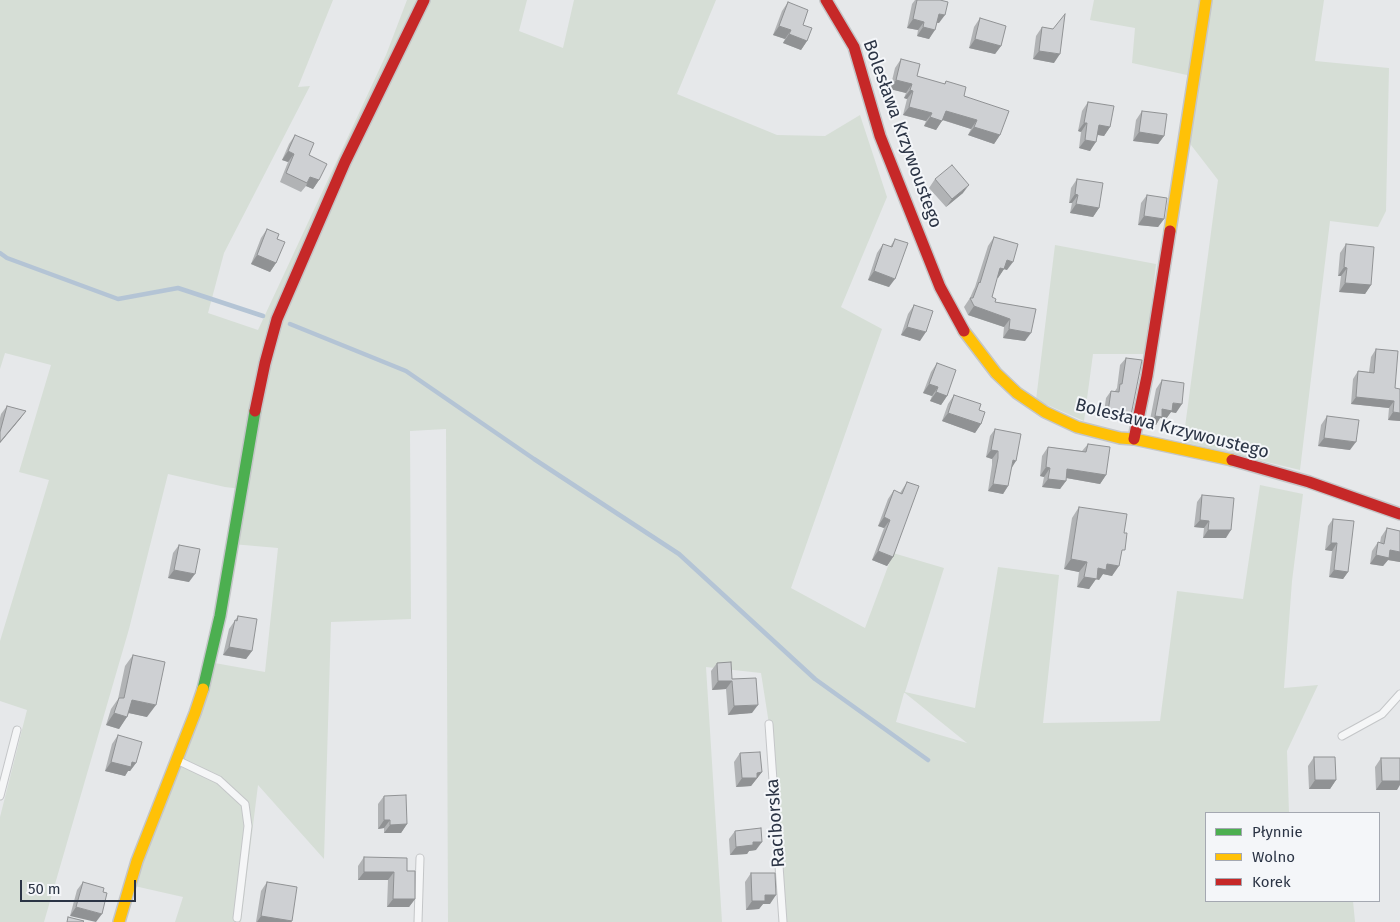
<!DOCTYPE html>
<html>
<head>
<meta charset="utf-8">
<style>
  body { margin:0 }
  #map { position:relative; width:1400px; height:922px; overflow:hidden; background:#e6e8ea; font-family:"Fira Sans",sans-serif }
  canvas { display:block }
  .legend { position:absolute; left:1205px; top:812px; width:175px; height:90px; box-sizing:border-box; background:#f4f6f9; border:1px solid #a4a8b1; margin:0; padding:6px 9px; list-style:none; font-size:15px; color:#2b3445 }
  .legend li { display:flex; align-items:center; gap:10px; height:25px }
  .legend b { width:25px; border:1px solid #a4a8b1 }
  .scale { position:absolute; left:20px; top:880px; width:116px; height:22px; box-sizing:border-box; border:2px solid #2b3445; border-top:0; padding-left:6px; font-size:15px; line-height:18px; white-space:nowrap; color:#2b3445; -webkit-text-stroke:4px #f4f6f9; paint-order:stroke }
</style>
</head>
<body>
<div id="map">
<canvas width="1400" height="922"></canvas>
<ul class="legend">
<li><b style="height:6px;background:#4caf50"></b>Płynnie</li>
<li><b style="height:6px;background:#ffc107"></b>Wolno</li>
<li><b style="height:6px;background:#c62828"></b>Korek</li>
</ul>
<div class="scale">50 m</div>
</div>
<script>
const ctx = document.querySelector('canvas').getContext('2d');
ctx.lineJoin = 'round';
function paint(path, color) { ctx.fillStyle = color; ctx.fill(path, 'evenodd'); }
const poly = rows => new Path2D(rows.map(r => 'M' + r).join(''));
function stroke(path, color, width, dash) { ctx.strokeStyle = color; ctx.lineWidth = width; ctx.lineCap = dash ? 'butt' : 'round'; ctx.setLineDash(dash || []); ctx.stroke(path); }
function label(font, color, halo, rows, align = 'center') {
  ctx.font = font + ' "Fira Sans",sans-serif'; ctx.lineWidth = 4; ctx.setLineDash([]); ctx.textBaseline = 'middle'; ctx.strokeStyle = halo; ctx.fillStyle = color; for (const [text, x, y, turn = 0] of rows) {
    ctx.save(); ctx.translate(x, y); ctx.rotate((+turn || 0) * Math.PI / 180); ctx.textAlign = isNaN(turn) ? turn : align; if (halo) ctx.strokeText(text, 0, 0); ctx.fillText(text, 0, 0); ctx.restore();
  }
}
paint(poly([
  [0,0,333,0,298,87,310,86,224,253,208,313,258,330,386,55,407,0,527,0,519,31,563,48,574,0,716,0,677,94,777,135,825,136,860,115,887,197,841,307,882,329,791,588,865,628,893,553,944,568,905,692,975,708,998,567,1059,575,1043,723,1160,721,1177,591,1243,599,1260,485,1303,494,1292,581,1284,688,1318,685,1287,751,1289,813,1206,813,1206,901,1353,901,1355,922,783,922,769,724,761,673,706,667,722,922,448,922,446,429,410,431,411,619,331,622,324,859,258,785,241,922,175,922,183,897,130,885,209,662,265,672,278,548,232,544,241,489,225,487,168,474,129,629,44,922,0,922,0,817,27,710,0,701,0,641,49,480,19,472,51,365,5,353,0,369],
  [904,693,905,693,967,743,896,722],
  [1094,0,1324,0,1315,61,1389,68,1386,211,1378,227,1330,221,1300,470,1183,442,1218,180,1191,145,1187,75,1132,63,1135,28,1090,20],
  [1055,245,1156,264,1146,354,1093,354,1084,421,1036,400]
]), '#d6ded6');
stroke(poly([
  [0,253,7,258,118,299,178,288,263,316],
  [290,324,406,371,534,459,679,554,815,679,928,760]
]), '#b4c4d5', 4.5);
const lane = poly([
  [769,724,783,922],
  [1342,736,1382,714,1400,694],
  [179,761,219,780,245,804,248,826,237,918],
  [0,796,17,730],
  [418,922,420,858]
]);
const fast = poly([
  [203,689,220,616,255,411]
]);
const slow = poly([
  [1170,231,1206,0],
  [964,331,996,373,1017,393,1045,412,1077,427,1120,438,1134,439,1232,460],
  [119,922,137,861,195,713,203,689]
]);
const jam = poly([
  [826,0,854,47,880,136,940,287,964,331],
  [255,411,265,363,277,319,345,162,424,0],
  [1134,439,1147,376,1170,231],
  [1232,460,1309,482,1400,514]
]);
stroke(lane, '#c4c6c8', 9);
stroke(fast, '#c4c6c8', 14);
stroke(slow, '#c4c6c8', 14);
stroke(jam, '#c4c6c8', 14);
stroke(lane, '#f5f6f7', 7);
stroke(fast, '#4caf50', 11);
stroke(slow, '#ffc107', 11);
stroke(jam, '#c62828', 11);
paint(poly([
  [915,0,940,0,939,23,937,23,929,39,917,36,918,30,907,28,912,4],
  [788,2,803,25,807,41,801,50,783,43,785,39,773,35,782,11],
  [980,18,1001,46,995,54,969,48,974,27],
  [1042,27,1053,29,1054,63,1033,59,1036,36],
  [901,59,917,76,944,84,946,81,964,96,1000,135,994,144,968,135,971,129,942,120,936,130,924,126,926,121,903,115,907,99,904,98,906,93,890,89,895,68],
  [1088,102,1110,127,1104,136,1098,135,1090,151,1079,148,1081,132,1078,131,1082,111],
  [1142,111,1164,136,1158,144,1133,141,1136,120],
  [295,135,309,155,319,180,313,189,306,186,301,192,280,182,288,162,282,160,289,144],
  [935,179,963,193,946,207,929,188],
  [1077,179,1099,208,1093,217,1070,213,1072,203,1069,203,1071,188],
  [1147,195,1164,219,1158,227,1138,225,1141,203],
  [267,229,277,239,276,263,270,272,251,264,261,238],
  [994,237,1007,270,1004,269,998,278,997,278,992,297,995,302,1036,309,1025,341,1003,338,1004,327,968,315,964,307,970,298,973,291,975,287,988,246],
  [895,239,889,287,868,280,877,253,883,244,890,247],
  [1346,244,1371,285,1365,294,1339,292,1341,276,1338,276,1340,253],
  [914,305,920,341,901,335,908,314],
  [1376,349,1395,388,1400,421,1388,420,1389,408,1351,404,1353,379,1358,371,1369,372,1371,357],
  [1126,358,1131,415,1125,422,1103,419,1106,398,1111,391,1115,391,1117,388,1120,365],
  [937,363,947,396,941,405,930,401,932,396,923,393,931,372],
  [1162,380,1176,413,1171,412,1166,419,1160,418,1156,425,1149,425,1156,389],
  [954,395,979,410,981,424,975,433,942,421,948,404],
  [7,406,26,411,20,419,0,443,0,418,1,414],
  [1327,416,1350,450,1318,446,1321,425],
  [995,429,1008,486,1003,494,988,491,992,465,992,459,986,457,990,436],
  [1088,444,1106,475,1100,484,1066,478,1066,481,1060,489,1042,487,1044,477,1040,476,1042,456,1048,447,1082,451],
  [907,482,893,557,887,566,872,560,884,528,878,526,888,499,894,490,900,493],
  [1202,495,1226,538,1203,538,1204,528,1194,527,1197,502],
  [1079,507,1121,556,1112,576,1103,574,1099,580,1096,579,1089,589,1077,587,1079,572,1064,569,1072,518],
  [1333,519,1348,572,1343,579,1329,577,1332,551,1325,550,1328,526],
  [1387,528,1400,531,1400,562,1388,560,1383,566,1370,564,1372,551,1378,542,1380,543,1381,537],
  [179,545,189,582,168,578,173,553],
  [238,616,252,651,246,659,223,655,229,629],
  [133,655,147,717,129,713,119,729,106,725,111,709,118,699,125,666],
  [717,663,732,679,752,713,728,715,726,689,712,690,711,671],
  [118,735,136,763,130,771,128,771,125,776,105,771,112,744],
  [740,753,762,772,751,786,736,787,734,762],
  [1314,757,1336,780,1330,789,1309,789,1308,766],
  [1381,758,1397,790,1376,790,1375,767],
  [384,796,407,824,401,833,384,833,384,828,378,829,378,804],
  [735,831,756,850,749,851,747,854,730,855,729,839],
  [364,857,407,871,415,899,409,907,387,907,388,880,358,880,358,866],
  [751,873,770,904,763,904,759,909,746,910,745,882],
  [83,882,103,892,70,916,77,890],
  [267,882,292,921,291,922,256,922,261,891]
]), '#b1b3b5');
paint(poly([
  [939,14,945,15,939,23,933,22],
  [913,19,924,22,918,30,907,28],
  [779,26,791,30,785,39,773,35],
  [923,27,935,30,929,39,917,36],
  [789,34,807,41,801,50,783,43],
  [975,39,1001,46,995,54,969,48],
  [1039,51,1060,54,1054,63,1033,59],
  [896,80,912,84,906,93,890,89],
  [910,90,913,91,907,99,904,98],
  [909,107,932,113,926,121,903,115],
  [946,111,977,120,971,129,940,119],
  [930,117,942,121,936,130,924,126],
  [1084,123,1087,123,1081,132,1078,131],
  [1099,125,1110,127,1104,136,1093,134],
  [974,127,1000,135,994,144,968,135],
  [1139,132,1164,136,1158,144,1133,141],
  [1085,140,1096,142,1090,151,1079,148],
  [288,151,294,154,288,162,282,160],
  [310,177,319,180,313,189,306,186],
  [969,185,963,193,946,207,952,199],
  [1075,194,1078,195,1072,203,1069,203],
  [1076,204,1099,208,1093,217,1070,213],
  [1144,216,1164,219,1158,227,1138,225],
  [257,255,276,263,270,272,251,264],
  [1007,260,1013,262,1007,270,1001,268],
  [1344,267,1347,268,1341,276,1338,276],
  [1000,268,1004,269,998,278,994,277],
  [874,271,895,279,889,287,868,280],
  [1345,283,1371,285,1365,294,1339,292],
  [974,306,1010,319,1004,327,968,315],
  [907,327,926,332,920,341,901,335],
  [1009,329,1031,333,1025,341,1003,338],
  [929,384,938,387,932,396,923,393],
  [936,392,947,396,941,405,930,401],
  [1356,397,1394,401,1389,408,1351,404],
  [1173,403,1182,404,1176,413,1171,412,1166,419,1160,418,1156,425,1149,425,1155,416,1162,409],
  [26,411,20,419,0,443,0,442],
  [1108,412,1131,415,1125,422,1103,419],
  [1393,412,1400,413,1400,421,1388,420],
  [948,413,981,424,975,433,942,421],
  [1324,438,1356,442,1350,450,1318,446],
  [991,450,998,451,992,459,986,457],
  [1013,460,1016,461,1011,469],
  [1046,467,1050,468,1044,477,1040,476],
  [1067,469,1106,475,1100,484,1061,477],
  [1048,479,1066,481,1060,489,1042,487],
  [993,484,1008,486,1003,494,988,491],
  [884,517,890,520,884,528,878,526],
  [1200,520,1209,521,1204,528,1194,527],
  [1208,530,1231,530,1226,538,1203,538],
  [1331,543,1337,543,1332,551,1325,550],
  [1390,550,1400,552,1400,562,1388,560,1383,566,1370,564,1376,555],
  [878,551,893,557,887,566,872,560],
  [1071,559,1087,562,1079,572,1064,569],
  [1107,564,1119,566,1112,576,1103,574,1099,580,1096,579,1089,589,1077,587,1084,577],
  [174,570,195,574,189,582,168,578],
  [1334,570,1348,572,1343,579,1329,577],
  [229,647,252,651,246,659,223,655],
  [718,681,732,681,726,689,712,690],
  [132,700,156,705,147,717,124,712],
  [758,705,752,713,728,715,734,706],
  [114,713,127,717,119,729,106,725],
  [111,762,132,762,136,763,130,771,128,771,125,776,105,771],
  [762,772,751,786,736,787,742,778,757,773],
  [1315,780,1336,780,1330,789,1309,789],
  [1382,781,1400,781,1400,785,1397,790,1376,790],
  [384,820,390,820,384,828,378,829],
  [407,824,401,833,384,833,390,825],
  [753,842,762,842,756,850,749,851,747,854,730,855,736,847],
  [364,872,394,872,388,880,358,880],
  [765,895,776,895,770,904,763,904,759,909,746,910,752,901],
  [393,899,415,899,409,907,387,907],
  [76,907,102,914,96,922,70,916],
  [261,916,292,921,291,922,257,922]
]), '#909294');
const building = poly([
  [917,0,940,0,948,2,945,15,939,14,935,30,923,27,924,22,913,19,917,0],
  [788,2,808,10,803,25,812,28,807,41,789,34,791,30,779,26,788,2],
  [1065,14,1060,54,1039,51,1042,27,1053,29,1065,14],
  [980,18,1006,26,1001,46,975,39,980,18],
  [901,59,920,64,917,76,945,84,946,81,966,87,964,96,1009,111,1000,135,974,127,977,120,946,111,942,121,930,117,932,113,909,107,913,91,910,90,912,84,896,80,901,59],
  [1088,102,1114,106,1110,127,1099,125,1096,142,1085,140,1087,123,1084,123,1088,102],
  [1142,111,1167,114,1164,136,1139,132,1142,111],
  [295,135,314,143,309,155,327,164,319,180,310,177,307,183,286,173,294,154,288,151,295,135],
  [952,165,969,185,952,199,935,179,952,165],
  [1077,179,1103,183,1099,208,1076,204,1078,195,1075,194,1077,179],
  [1147,195,1167,198,1164,219,1144,216,1147,195],
  [267,229,279,234,277,239,285,242,276,263,257,255,267,229],
  [994,237,1018,244,1013,262,1007,260,1004,269,1000,268,992,297,996,299,995,302,1036,309,1031,333,1009,329,1010,319,974,306,970,298,973,298,979,282,980,283,994,237],
  [895,239,908,243,895,279,874,271,883,244,892,247,895,239],
  [1346,244,1374,247,1371,285,1345,283,1347,268,1344,267,1346,244],
  [914,305,933,311,926,332,907,327,914,305],
  [1376,349,1398,351,1395,388,1400,389,1400,413,1393,412,1394,401,1356,397,1358,371,1374,373,1376,349],
  [1126,358,1142,360,1131,415,1108,412,1111,391,1119,392,1120,384,1122,384,1126,358],
  [937,363,956,370,947,396,936,392,938,387,929,384,937,363],
  [1162,380,1184,383,1182,404,1173,403,1172,411,1162,409,1162,417,1155,416,1162,380],
  [954,395,981,404,979,410,985,412,981,424,948,413,954,395],
  [7,406,26,411,0,442,0,432,7,406],
  [1327,416,1359,420,1356,442,1324,438,1327,416],
  [995,429,1021,434,1016,461,1013,460,1008,486,993,484,998,458,998,451,991,450,995,429],
  [1088,444,1110,447,1106,475,1067,469,1066,481,1048,479,1050,468,1046,467,1048,447,1086,452,1088,444],
  [907,482,919,486,893,557,878,551,890,520,884,517,894,490,902,494,907,482],
  [1202,495,1234,498,1231,530,1208,530,1209,521,1200,520,1202,495],
  [1079,507,1127,514,1124,533,1127,533,1125,550,1122,550,1119,566,1107,564,1106,570,1098,568,1097,579,1084,577,1087,562,1071,559,1079,507],
  [1333,519,1354,521,1348,572,1334,570,1337,543,1331,543,1333,519],
  [1387,528,1400,531,1400,552,1390,550,1389,558,1376,555,1378,542,1384,544,1387,528],
  [179,545,200,549,195,574,174,570,179,545],
  [238,616,257,619,252,651,229,647,235,620,237,621,238,616],
  [133,655,165,662,156,705,132,700,127,717,114,713,119,698,124,698,133,655],
  [731,662,732,679,756,678,758,705,734,706,732,681,718,681,717,663,731,662],
  [118,735,142,742,136,763,132,762,131,767,111,762,118,735],
  [760,752,762,772,757,773,757,778,742,778,740,753,760,752],
  [1314,757,1335,757,1336,780,1315,780,1314,757],
  [1381,758,1400,758,1400,781,1382,781,1381,758],
  [406,795,407,824,390,825,390,820,384,820,384,796,406,795],
  [761,828,762,842,753,842,753,845,736,847,735,831,761,828],
  [364,857,407,858,407,871,415,871,415,899,393,899,394,872,364,872,364,857],
  [751,873,775,873,776,895,765,895,765,901,752,901,751,873],
  [83,882,104,888,103,892,107,893,102,914,76,907,83,882],
  [267,882,297,887,292,921,261,916,267,882],
  [68,917,84,921,83,922,67,922,68,917]
]);
paint(building, '#ced0d3');
stroke(building, '#909294', 1);
label('18px', '#2b3445', '#f4f6f9', [
  ["Bolesława Krzywoustego",902,134,70],
  ["Bolesława Krzywoustego",1172,429,14],
  ["Raciborska",776,823,-94]
]);
</script>
</body>
</html>
